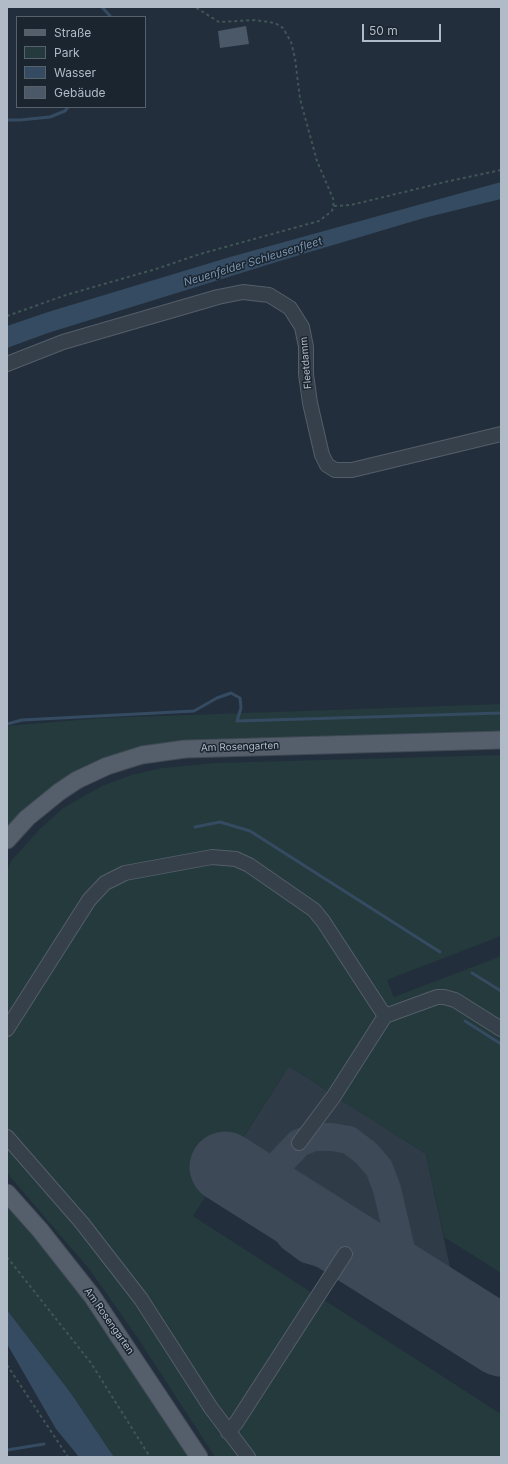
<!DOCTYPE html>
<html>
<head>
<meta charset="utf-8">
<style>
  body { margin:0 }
  #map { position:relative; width:508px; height:1464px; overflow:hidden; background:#222e3b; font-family:Inter,sans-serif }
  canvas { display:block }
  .frame { position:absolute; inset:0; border:8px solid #b1bbc7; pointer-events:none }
  .legend { position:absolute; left:16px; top:16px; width:130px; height:92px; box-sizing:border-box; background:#1b2530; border:1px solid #57616c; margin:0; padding:5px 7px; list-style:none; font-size:12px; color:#b1bbc7 }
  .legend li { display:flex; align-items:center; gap:8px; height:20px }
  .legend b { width:20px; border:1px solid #57616c }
  .scale { position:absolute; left:362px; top:24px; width:79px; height:18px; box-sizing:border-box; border:2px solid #b1bbc7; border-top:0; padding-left:5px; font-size:12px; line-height:14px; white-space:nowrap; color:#b1bbc7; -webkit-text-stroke:3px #1b2530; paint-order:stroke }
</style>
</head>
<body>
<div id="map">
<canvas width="508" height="1464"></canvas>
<div class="frame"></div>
<ul class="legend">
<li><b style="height:5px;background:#545f6b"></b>Straße</li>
<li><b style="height:11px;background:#243a3c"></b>Park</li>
<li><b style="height:11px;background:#354b62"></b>Wasser</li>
<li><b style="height:11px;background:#4a5867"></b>Gebäude</li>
</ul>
<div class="scale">50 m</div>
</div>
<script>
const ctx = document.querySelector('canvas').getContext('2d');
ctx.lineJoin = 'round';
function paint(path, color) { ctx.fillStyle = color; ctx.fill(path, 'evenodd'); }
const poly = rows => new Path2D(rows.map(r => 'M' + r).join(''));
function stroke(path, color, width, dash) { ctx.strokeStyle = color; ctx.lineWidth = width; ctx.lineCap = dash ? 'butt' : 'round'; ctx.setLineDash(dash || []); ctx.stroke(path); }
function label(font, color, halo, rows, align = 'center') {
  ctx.font = font + ' Inter,sans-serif'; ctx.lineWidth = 3; ctx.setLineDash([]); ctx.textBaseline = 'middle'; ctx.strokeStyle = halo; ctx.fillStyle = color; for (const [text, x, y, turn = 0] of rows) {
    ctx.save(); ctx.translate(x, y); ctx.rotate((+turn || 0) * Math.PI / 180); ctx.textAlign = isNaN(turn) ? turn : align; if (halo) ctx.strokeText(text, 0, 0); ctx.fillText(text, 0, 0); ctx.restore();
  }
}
paint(poly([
  [289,1066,426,1154,451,1272,243,1138]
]), '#303b48');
paint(poly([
  [501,704,501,733,184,742,57,786,35,800,7,827,7,726,102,718],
  [501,755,501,936,387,980,394,997,501,956,501,1025,454,995,390,1008,385,1006,328,922,240,856,112,875,7,1022,7,871,11,861,38,831,63,808,102,786,131,775,162,768,215,763],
  [231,861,309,910,377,1012,377,1020,332,1094,289,1066,193,1216,314,1294,233,1421,225,1421,7,1131,7,1036,101,892,127,877],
  [442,1000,501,1033,501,1273,444,1237,426,1154,337,1098,385,1024],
  [7,1143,109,1263,242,1457,215,1457,139,1340,90,1270,7,1173],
  [7,1205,51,1254,106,1328,189,1457,114,1457,70,1392,7,1310],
  [321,1298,501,1414,501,1457,252,1457,236,1436,238,1427]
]), '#243a3c');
paint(poly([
  [501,182,501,199,424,218,283,260,48,333,7,348,7,326,48,312,230,257],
  [7,1310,70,1392,114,1457,79,1457,56,1429,7,1344]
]), '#354b62');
stroke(poly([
  [102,7,111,17],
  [7,120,20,120,50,117,65,111,68,107],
  [7,724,22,720,194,711,217,698,231,693,240,698,241,708,237,721,501,713],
  [195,827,220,822,250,831,440,952],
  [472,973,501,991],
  [465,1021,501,1044],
  [7,1450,44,1444]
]), '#354b62', 3);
stroke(poly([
  [422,1290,371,1262,358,1256,344,1254,320,1253,307,1249,292,1238,282,1226,275,1210,272,1196,273,1180,277,1166,299,1143,314,1137,332,1137,349,1140,366,1153,379,1168,387,1189,403,1258,417,1284,428,1294]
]), '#3d4956', 28);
stroke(poly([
  [225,1167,501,1341]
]), '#3d4956', 71);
paint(poly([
  [246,26,249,44,220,48,218,31]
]), '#4a5867');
const minor = poly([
  [7,364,63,342,218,297,243,292,269,295,290,308,302,327,306,347,306,374,310,403,322,455,327,465,335,470,352,470,501,434],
  [7,1029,89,900,105,883,125,873,212,857,236,859,249,865,314,910,323,921,385,1016],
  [7,1137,82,1223,141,1299,211,1408,248,1457],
  [299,1143,334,1096,385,1016,437,997,444,997,455,1000,501,1029],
  [228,1432,236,1423,345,1254]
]);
const major = poly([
  [7,840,27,818,59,792,77,780,107,766,142,755,185,749,501,740],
  [7,1193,40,1230,92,1296,199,1457]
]);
stroke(minor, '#545e69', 16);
stroke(major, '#3f4954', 19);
stroke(poly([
  [334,206,351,205,445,182,501,170],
  [7,316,66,295,156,269,200,254,319,221,332,211,334,201,317,161,300,99,295,58,291,42,283,28,275,23,255,20,219,22,195,7],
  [7,1257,91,1363,150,1457],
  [7,1365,68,1457]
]), '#3f5656', 2, [3, 3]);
stroke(minor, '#36404b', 14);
stroke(major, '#545f6b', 17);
label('10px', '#b1bbc7', '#1b2530', [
  ["Fleetdamm",306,363,-95],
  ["Am Rosengarten",240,747,-2],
  ["Am Rosengarten",109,1321,55]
]);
label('italic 11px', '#7993af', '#1b2530', [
  ["Neuenfelder Schleusenfleet",253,262,-17]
]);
</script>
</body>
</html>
